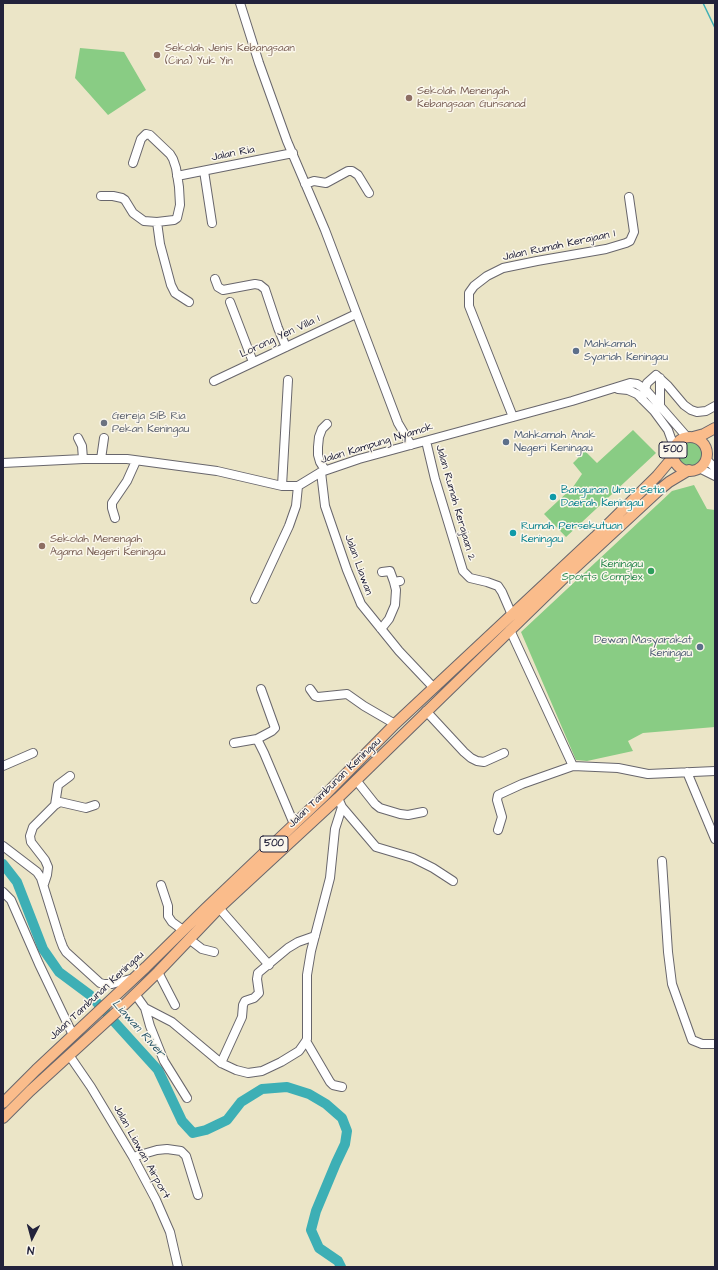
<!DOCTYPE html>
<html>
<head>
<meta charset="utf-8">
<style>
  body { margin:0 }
  #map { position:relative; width:718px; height:1270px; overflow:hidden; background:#ebe5c7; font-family:"Architects Daughter",sans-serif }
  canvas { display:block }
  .frame { position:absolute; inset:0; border:4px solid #22223b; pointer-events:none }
  .north { position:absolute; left:12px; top:1218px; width:40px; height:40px; -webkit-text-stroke:3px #fbf7ec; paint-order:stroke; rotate:186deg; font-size:11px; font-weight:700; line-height:16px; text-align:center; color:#22223b }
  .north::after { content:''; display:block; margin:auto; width:14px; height:18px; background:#22223b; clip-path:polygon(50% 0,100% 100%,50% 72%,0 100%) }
</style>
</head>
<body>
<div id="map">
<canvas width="718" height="1270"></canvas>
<div class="frame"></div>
<div class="north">N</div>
</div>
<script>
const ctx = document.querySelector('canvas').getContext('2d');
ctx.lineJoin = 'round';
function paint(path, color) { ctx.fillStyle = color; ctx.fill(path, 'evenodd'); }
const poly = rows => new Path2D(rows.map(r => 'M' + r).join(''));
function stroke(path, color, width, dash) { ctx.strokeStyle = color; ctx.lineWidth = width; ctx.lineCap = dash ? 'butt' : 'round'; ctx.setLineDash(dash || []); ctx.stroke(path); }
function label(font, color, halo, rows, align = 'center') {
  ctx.font = font + ' "Architects Daughter",sans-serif'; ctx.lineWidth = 3; ctx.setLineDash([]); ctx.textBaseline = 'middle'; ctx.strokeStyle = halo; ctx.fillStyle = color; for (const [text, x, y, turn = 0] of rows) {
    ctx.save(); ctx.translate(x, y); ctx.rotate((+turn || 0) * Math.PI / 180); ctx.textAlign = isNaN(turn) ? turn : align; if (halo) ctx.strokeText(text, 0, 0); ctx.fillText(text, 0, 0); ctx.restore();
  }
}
paint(poly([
  [80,48,124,52,146,90,108,115,75,78],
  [633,430,656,453,566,537,544,514,573,487,582,474,573,463,578,458,583,449,597,463],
  '676 454a13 13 0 1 1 26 0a13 13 0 1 1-26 0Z',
  [694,485,707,509,715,510,715,727,643,733,628,741,633,751,587,761,576,760,521,632,672,491]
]), '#89cc84');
stroke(poly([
  [703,3,715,28]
]), '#3dafb5', 1.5);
stroke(poly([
  [3,864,17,882,43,949,59,972,90,995,158,1070,182,1121,193,1133,206,1130,227,1120,241,1102,262,1089,287,1087,309,1094,326,1104,342,1118,347,1131,345,1144,336,1163,316,1211,311,1230,319,1248,338,1261,341,1267]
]), '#3dafb5', 10);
const minor = poly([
  [240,3,259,63,287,141,325,230,398,423,411,445],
  [204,171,212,223],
  [177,176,293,153],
  [305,184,314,181,326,183,348,171,352,171,358,175,369,193],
  [101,196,113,196,122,198,125,200,133,213,144,221,157,222,174,220,177,218,180,205,179,187,176,168,173,159,170,154,150,135,146,134,141,139,133,163],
  [157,222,160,244,171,285,175,293,189,302],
  [215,279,218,287,223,290,255,284,260,285,265,289,278,328,286,347],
  [230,302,253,362],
  [214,381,356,314],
  [618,389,628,390,637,394,654,411,668,430,672,441,673,452],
  [642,399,647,383,656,375,668,386,684,405,691,410,697,412,706,411,715,406],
  [660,407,660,378],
  [513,417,469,306,469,293,474,286,487,276,503,268,537,261,606,249,626,243,630,241,634,232,629,197],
  [78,438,82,446,83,459],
  [426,441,435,479,463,571,470,578,487,582,498,586,502,592,512,615],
  [101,459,104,438],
  [706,459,715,468],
  [3,463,83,459,127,459,217,471,282,486,298,486,321,472,359,459,572,401,630,383,637,384,645,389,687,437],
  [699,468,715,476],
  [325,470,320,462,318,455,318,447,319,437,322,429,327,424],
  [321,472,325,506,347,570,361,604,399,651,434,688],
  [282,486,288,380],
  [115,518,112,508,112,503,127,481,136,461],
  [382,572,390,571,394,582],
  [255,599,289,526,296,506,298,486],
  [381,629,389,619,395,605,396,590,394,582,400,581],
  [510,630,573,766,618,768,648,774,715,771],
  [310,689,315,696,318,697,347,694,364,706,395,724],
  [426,711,464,752,471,758,477,761,484,762,504,753],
  [257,739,272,731,275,728,261,689],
  [234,743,257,739,264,753,294,824],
  [3,766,33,753],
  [687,772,715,839],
  [356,780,375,804,380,808,400,814,408,815,423,812],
  [55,805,58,785,70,776],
  [342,807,376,847,413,858,433,868,453,881],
  [498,830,502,817,497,800,498,795,522,784,573,766],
  [3,846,37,872,41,878,60,939,63,947,66,952,100,983,104,984,112,984,134,978],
  [662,861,668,952,672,984,692,1040,702,1044,715,1044],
  [44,884,47,875,48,867,45,860,31,842,30,836,33,827,55,805,60,802,86,808,95,805],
  [161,885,168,906,168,916,172,922,183,930],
  [3,892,11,900,39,964,73,1035],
  [219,908,269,965],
  [189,939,202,949,214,952],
  [158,972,175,1005],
  [135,994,145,1008,172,1022,221,1063,236,1070,248,1073,262,1071,281,1062,299,1051,306,1041,307,1039,307,975,311,951,330,878,335,829,342,807,338,798],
  [145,1008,150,1026,164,1061,187,1098],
  [306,1041,330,1082,333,1085,342,1087],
  [69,1055,91,1087,133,1157,156,1200,170,1232,178,1267],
  [221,1063,242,1017,243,1005,245,1001,254,998,259,993,257,979,258,973,288,948,298,942,315,936],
  [133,1157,157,1150,167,1149,181,1151,186,1156,198,1195]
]);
const major = poly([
  [693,437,704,434,715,428],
  '673 454a17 17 0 1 1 34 0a17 17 0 1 1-34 0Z',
  [3,1103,36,1070,146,967,206,908,325,795,395,724,595,537,657,476,673,457],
  [3,1118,30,1091,122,1007,158,972,219,908,338,798,565,577,658,491,669,482,689,470]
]);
stroke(minor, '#68666c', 10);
stroke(major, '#68666c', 12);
stroke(minor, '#fff', 8);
stroke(major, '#fabc8b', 10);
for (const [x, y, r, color] of [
  [157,55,4,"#8d6e63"],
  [409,98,4,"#8d6e63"],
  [576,351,4,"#5c6f8a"],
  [104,423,4,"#6b7280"],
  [506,442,4,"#5c6f8a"],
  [553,497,4,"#0f9aa8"],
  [513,533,4,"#0f9aa8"],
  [42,546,4,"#8d6e63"],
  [651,571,4,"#2e9e5b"],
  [700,647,4,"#5c6f8a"]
]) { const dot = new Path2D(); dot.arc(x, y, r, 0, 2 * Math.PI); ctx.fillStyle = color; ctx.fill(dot); stroke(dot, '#fbf7ec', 1.5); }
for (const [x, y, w] of [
  [673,450,28],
  [274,844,28]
]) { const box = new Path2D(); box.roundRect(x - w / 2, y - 8, w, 16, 3); ctx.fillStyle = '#fbf7ec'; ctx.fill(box); stroke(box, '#22223b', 1); }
label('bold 10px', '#22223b', null, [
  ["500",673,450],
  ["500",274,844]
]);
label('11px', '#785e54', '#fbf7ec', [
  ["Sekolah Jenis Kebangsaan",165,49],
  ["(Cina) Yuk Yin",165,62],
  ["Sekolah Menengah",417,92],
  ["Kebangsaan Gunsanad",417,105],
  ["Sekolah Menengah",50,540],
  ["Agama Negeri Keningau",50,553]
], 'left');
label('11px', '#22223b', '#fbf7ec', [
  ["Jalan Ria",233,154,-11],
  ["Jalan Rumah Kerajaan 1",559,246,-12],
  ["Lorong Yen Villa 1",280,337,-25],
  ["Jalan Kampung Nyamok",377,444,-17],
  ["Jalan Rumah Kerajaan 2",455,503,74],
  ["Jalan Liawan",358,565,70],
  ["Jalan Tambunan Keningau",335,783,-44],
  ["Jalan Tambunan Keningau",97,996,-43],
  ["Jalan Liawan Airport",141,1152,61]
]);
label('11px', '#4e5e75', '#fbf7ec', [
  ["Mahkamah",584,345],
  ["Syariah Keningau",584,358],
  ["Mahkamah Anak",514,436],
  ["Negeri Keningau",514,449],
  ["Dewan Masyarakat",692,641,"right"],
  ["Keningau",692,654,"right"]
], 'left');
label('11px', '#5b616d', '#fbf7ec', [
  ["Gereja SIB Ria",112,417],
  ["Pekan Keningau",112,430]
], 'left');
label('11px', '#0d838f', '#fbf7ec', [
  ["Bangunan Urus Setia",561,491],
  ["Daerah Keningau",561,504],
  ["Rumah Persekutuan",521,527],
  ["Keningau",521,540]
], 'left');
label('11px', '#27864d', '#fbf7ec', [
  ["Keningau",643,565],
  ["Sports Complex",643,578]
], 'right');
label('italic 12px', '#2d5a6c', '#fbf7ec', [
  ["Liawan River",138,1029,48]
]);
</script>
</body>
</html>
